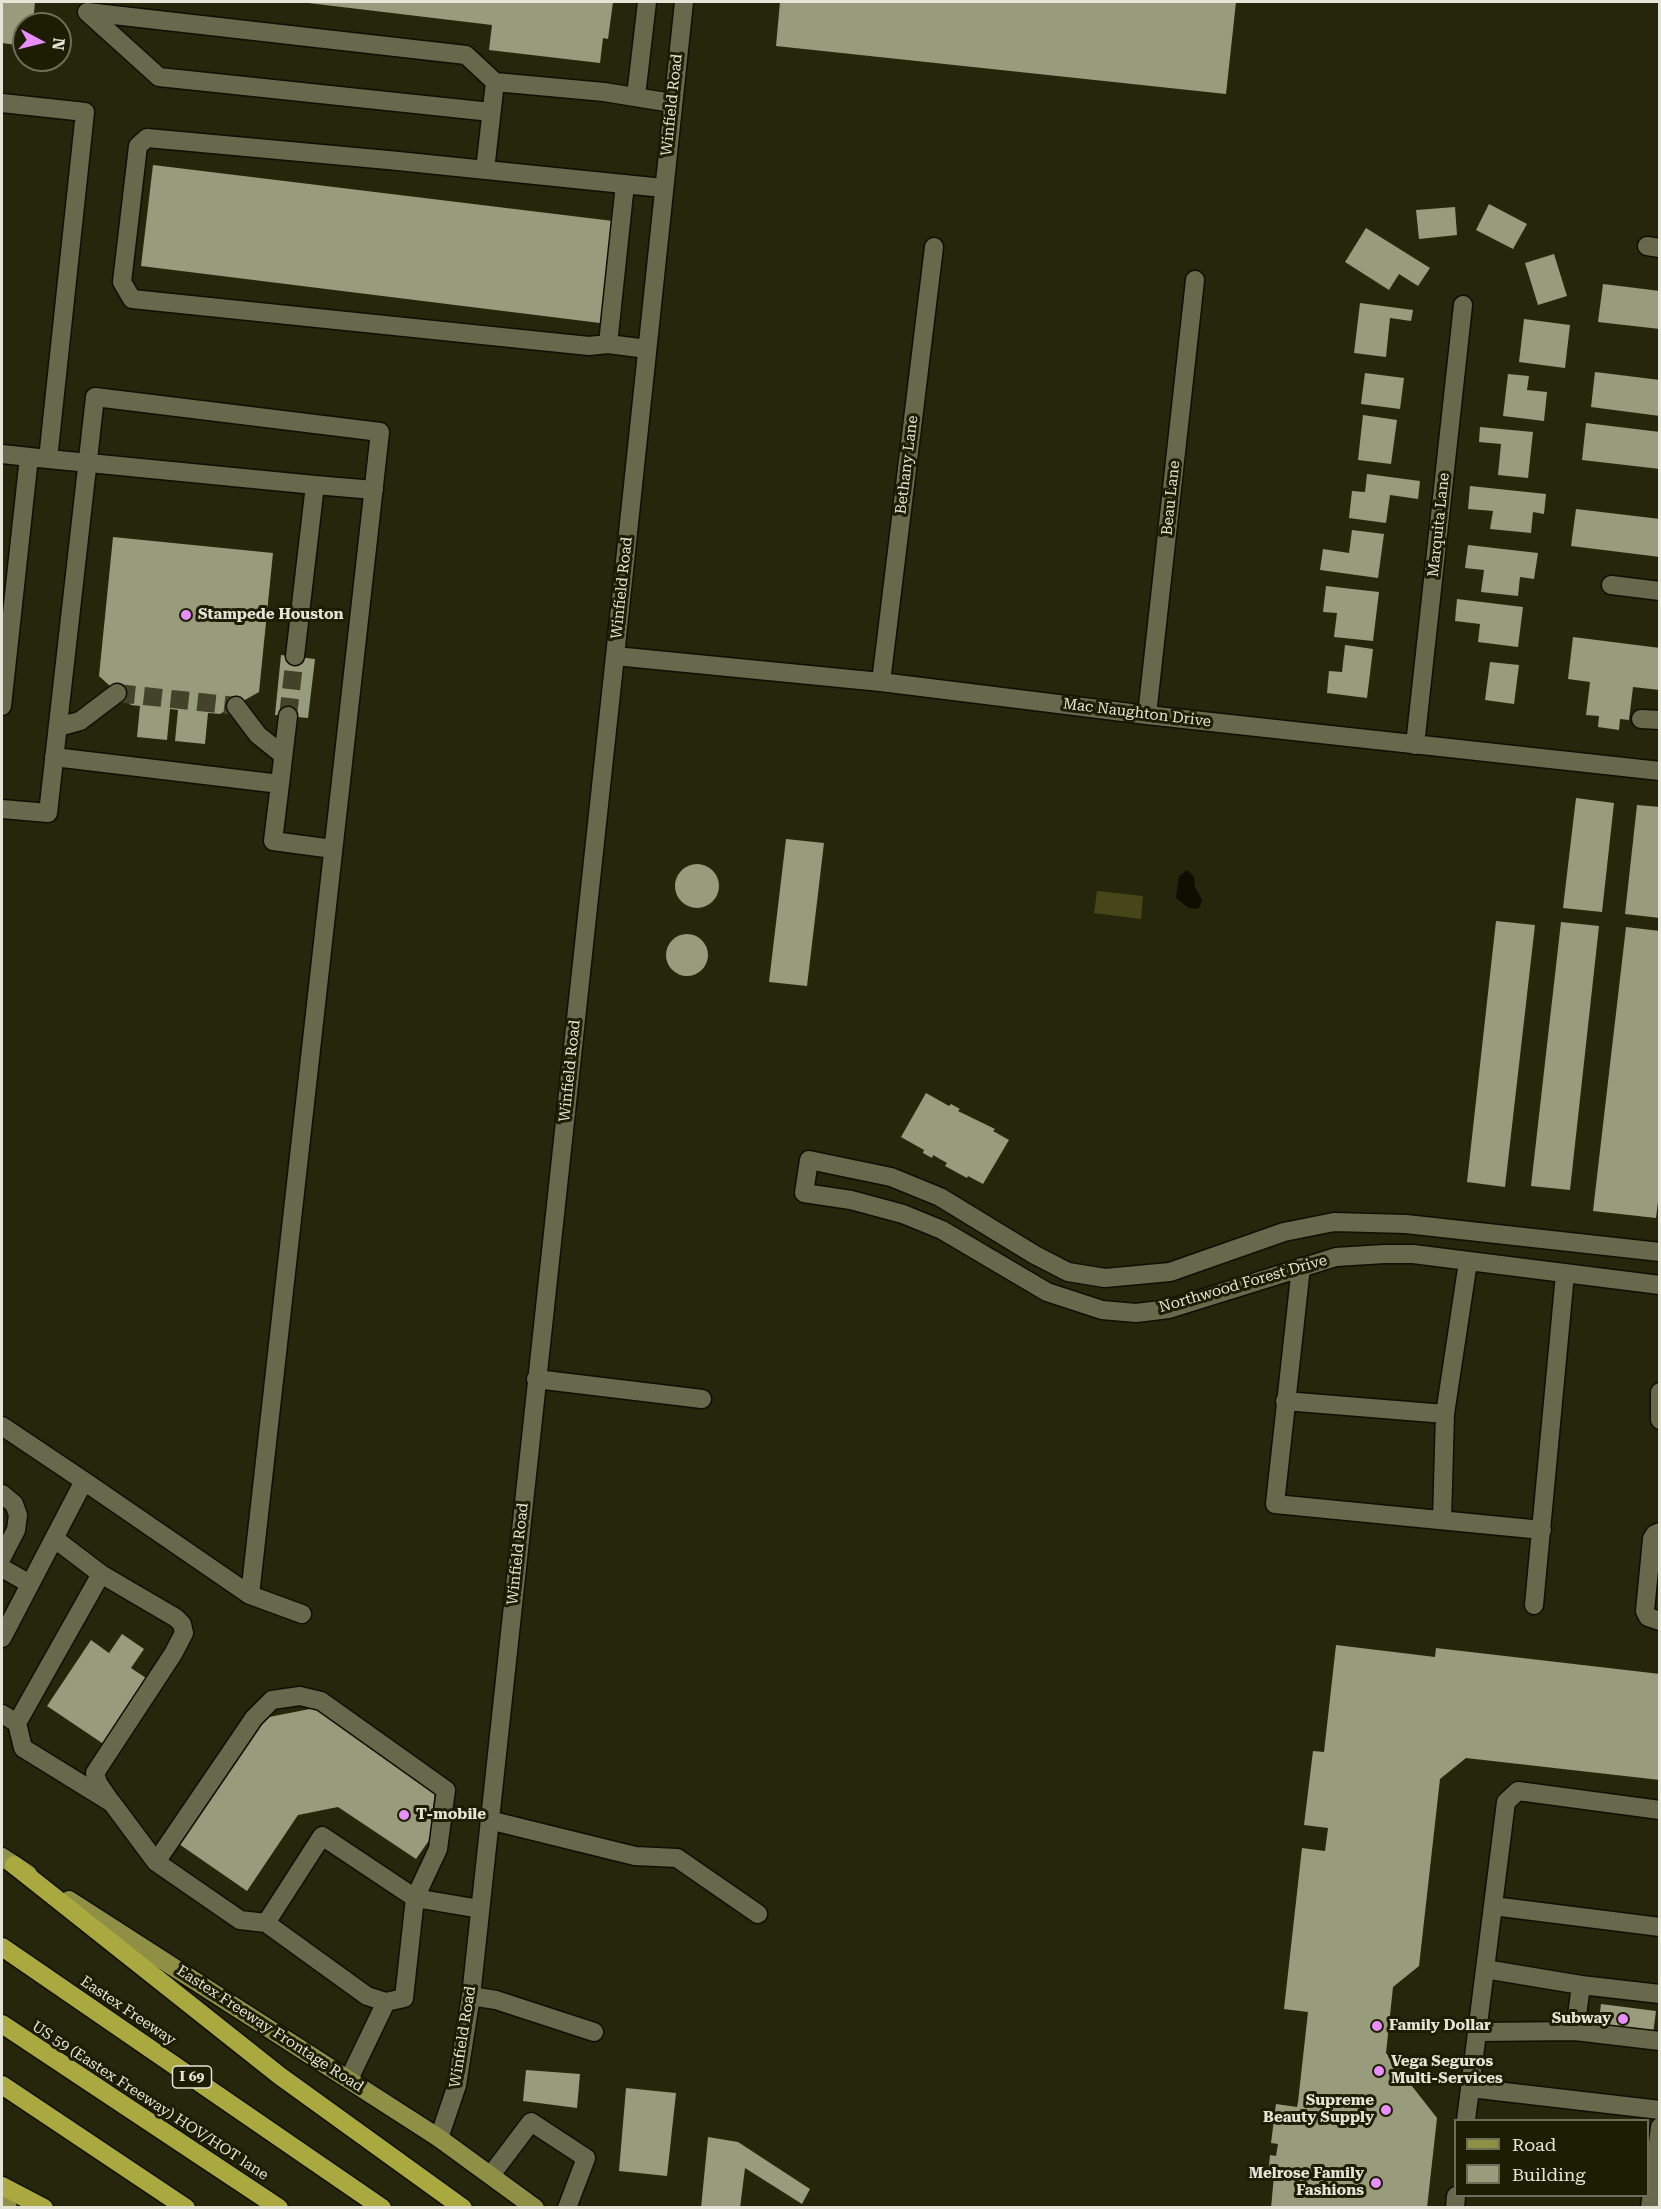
<!DOCTYPE html>
<html>
<head>
<meta charset="utf-8">
<style>
  body { margin:0 }
  #map { position:relative; width:1661px; height:2209px; overflow:hidden; background:#26260c; font-family:"Roboto Serif",serif }
  canvas { display:block }
  .frame { position:absolute; inset:0; border:3px solid #e4e5d6; pointer-events:none }
  .legend { position:absolute; left:1454px; top:2119px; width:195px; height:78px; box-sizing:border-box; background:#1d1d04; border:2px solid #6d6d58; margin:0; padding:8px 10px; list-style:none; font-size:18px; color:#e4e5d6 }
  .legend li { display:flex; align-items:center; gap:12px; height:30px }
  .legend b { width:30px; border:2px solid #6d6d58 }
  .north { position:absolute; left:12px; top:12px; width:60px; height:60px; box-sizing:border-box; background:#1d1d04; border:2px solid #6d6d58; border-radius:50%; rotate:97deg; font-size:16px; font-weight:700; line-height:24px; text-align:center; color:#e4e5d6 }
  .north::after { content:''; display:block; margin:auto; width:21px; height:27px; background:#e88eff; clip-path:polygon(50% 0,100% 100%,50% 72%,0 100%) }
</style>
</head>
<body>
<div id="map">
<canvas width="1661" height="2209"></canvas>
<div class="frame"></div>
<ul class="legend">
<li><b style="height:8px;background:#8f8f45"></b>Road</li>
<li><b style="height:16px;background:#999b7d"></b>Building</li>
</ul>
<div class="north">N</div>
</div>
<script>
const ctx = document.querySelector('canvas').getContext('2d');
ctx.lineJoin = 'round';
function paint(path, color) { ctx.fillStyle = color; ctx.fill(path, 'evenodd'); }
const poly = rows => new Path2D(rows.map(r => 'M' + r).join(''));
function stroke(path, color, width, dash) { ctx.strokeStyle = color; ctx.lineWidth = width; ctx.lineCap = dash ? 'butt' : 'round'; ctx.setLineDash(dash || []); ctx.stroke(path); }
function label(font, color, halo, rows, align = 'center') {
  ctx.font = font + ' "Roboto Serif",serif'; ctx.lineWidth = 6; ctx.setLineDash([]); ctx.textBaseline = 'middle'; ctx.strokeStyle = halo; ctx.fillStyle = color; for (const [text, x, y, turn = 0] of rows) {
    ctx.save(); ctx.translate(x, y); ctx.rotate((+turn || 0) * Math.PI / 180); ctx.textAlign = isNaN(turn) ? turn : align; if (halo) ctx.strokeText(text, 0, 0); ctx.fillText(text, 0, 0); ctx.restore();
  }
}
paint(poly([
  [1097,891,1143,896,1141,919,1094,913]
]), '#464618');
paint(poly([
  [1187,870,1194,876,1195,887,1202,900,1200,907,1196,909,1189,908,1176,898,1179,876]
]), '#0f0e00');
paint(poly([
  [2,2,35,2,33,24,24,24,24,46,2,43],
  [300,2,613,2,608,39,603,38,600,63,489,50,492,25],
  [780,2,1236,2,1226,94,776,46],
  [153,165,613,221,600,323,141,266],
  [1489,204,1527,224,1513,249,1476,230],
  [1455,207,1457,235,1419,239,1416,210],
  [1366,228,1430,268,1418,286,1399,274,1389,290,1345,262],
  [1554,254,1567,296,1538,305,1525,263],
  [1603,284,1660,291,1660,329,1598,322],
  [1360,303,1413,310,1411,321,1390,318,1386,357,1354,353],
  [1524,319,1570,325,1565,368,1519,362],
  [1595,372,1660,380,1660,416,1591,407],
  [1365,373,1404,378,1400,409,1361,404],
  [1508,374,1529,376,1527,390,1547,392,1544,421,1503,416],
  [1363,415,1397,420,1391,464,1358,460],
  [1586,423,1660,432,1660,469,1582,460],
  [1480,427,1533,432,1528,478,1498,475,1501,444,1479,442],
  [1367,474,1420,481,1418,499,1390,495,1386,523,1349,518,1352,491,1365,492],
  [1470,486,1546,494,1544,514,1533,512,1531,533,1490,529,1493,511,1468,509],
  [1576,509,1660,519,1660,557,1571,546],
  [1352,530,1384,534,1378,578,1320,570,1323,549,1349,553],
  [113,537,273,553,259,692,220,714,208,713,205,744,175,741,178,710,170,709,167,740,137,737,140,706,131,705,99,676],
  [1468,545,1538,553,1534,579,1520,577,1518,596,1481,592,1484,570,1465,568],
  [1326,586,1379,592,1373,641,1334,637,1337,613,1323,612],
  [1457,599,1523,607,1518,647,1478,642,1480,624,1455,621],
  [1573,637,1660,648,1660,690,1633,687,1629,720,1620,719,1619,730,1598,727,1599,716,1586,715,1590,682,1568,679],
  [1345,645,1373,649,1367,698,1327,693,1329,671,1342,672],
  [281,655,315,659,308,718,275,715],
  [1490,662,1519,665,1514,704,1485,700],
  [1576,798,1614,803,1602,912,1563,908],
  [1637,805,1660,807,1660,918,1625,914],
  [786,839,824,843,807,986,769,982],
  '675 886a22 22 0 1 1 44 0a22 22 0 1 1-44 0Z',
  [1496,921,1535,925,1505,1187,1467,1182],
  [1561,922,1599,926,1570,1190,1531,1186],
  [1626,927,1660,931,1660,1186,1656,1218,1593,1211],
  '666 955a21 21 0 1 1 42 0a21 21 0 1 1-42 0Z',
  [926,1093,949,1106,951,1104,960,1109,958,1111,995,1129,993,1131,1009,1140,983,1184,968,1176,967,1178,945,1166,947,1163,933,1155,932,1158,923,1153,924,1150,901,1137],
  [122,1634,144,1649,131,1668,149,1680,105,1745,47,1706,91,1640,109,1653],
  [1336,1645,1435,1657,1436,1648,1660,1674,1660,1780,1466,1758,1440,1779,1419,1966,1393,1987,1386,2053,1437,2118,1427,2208,1271,2208,1274,2176,1268,2175,1270,2155,1276,2156,1278,2144,1271,2143,1276,2104,1297,2107,1298,2102,1308,2012,1284,2009,1302,1848,1325,1851,1328,1828,1304,1825,1313,1751,1324,1752],
  [315,1708,435,1790,430,1839,416,1859,338,1807,298,1815,247,1891,179,1844,264,1718],
  [1601,2004,1656,2011,1653,2034,1598,2027],
  [526,2070,580,2074,577,2108,523,2101],
  [626,2088,676,2093,667,2176,619,2171],
  [708,2137,738,2142,810,2189,802,2204,745,2168,740,2208,701,2208]
]), '#999b7d');
stroke(poly([
  [117,693,236,706],
  [288,716,295,656]
]), '#42432a', 18, [18, 9]);
const minor = poly([
  [87,12,466,55,495,82,604,92,672,103],
  [87,12,159,77,491,112],
  [636,96,647,2],
  [2,103,85,112,48,459,2,454],
  [485,170,495,82],
  [625,184,608,344,589,346,132,299,122,282,138,146,147,138,388,160,663,188],
  [1647,246,1660,248],
  [608,344,647,349],
  [48,459,315,485,295,656],
  [315,485,374,490],
  [1611,585,1660,591],
  [615,656,881,682,1147,715,1660,771],
  [881,682,934,247],
  [2,706,29,457],
  [236,706,258,735,283,755],
  [1147,715,1195,280],
  [1641,719,1660,720],
  [58,727,80,721,117,693],
  [1415,745,1463,305],
  [54,757,280,784,273,841,333,849],
  [280,784,288,716],
  [2,809,48,813,95,397,380,432,250,1595,84,1481,2,1638],
  [1660,1252,1406,1224,1334,1222,1284,1232,1170,1272,1105,1278,1068,1272,1035,1255,940,1197,891,1177,809,1160,804,1193,851,1200,903,1214,942,1230,1047,1292,1102,1310,1136,1313,1169,1309,1336,1257,1384,1254,1413,1254,1660,1285],
  [1301,1267,1275,1504,1542,1530],
  [536,1379,702,1399],
  [1660,1392,1660,1420],
  [1285,1401,1445,1414],
  [2,1426,84,1481],
  [2,1494,14,1504,18,1515,16,1530,2,1557],
  [1442,1520,1445,1414,1468,1262],
  [1660,1532,1655,1534,1652,1539,1645,1611,1648,1617,1660,1621],
  [2,1568,30,1584],
  [101,1574,176,1618,182,1624,184,1633,173,1654,95,1773,98,1783,111,1802],
  [250,1595,302,1614],
  [1534,1605,1565,1274],
  [2,1714,17,1723,101,1574,55,1539],
  [17,1723,23,1748,112,1803,156,1862,240,1920,266,1923,322,1836,415,1898,404,1998,386,2002,367,1996,266,1923],
  [489,1820,635,1856,677,1858,758,1914],
  [156,1862,254,1718,272,1700,300,1696,321,1701,446,1790,438,1849,415,1898,480,1909],
  [1493,1906,1660,1927],
  [1485,1969,1581,1985],
  [1660,1994,1581,1985,1575,2031,1660,2041],
  [471,1996,496,2000,594,2032],
  [1477,2032,1575,2031],
  [349,2079,386,2002],
  [1470,2088,1660,2110],
  [1466,2120,1506,1802,1518,1791,1660,1810],
  [439,2138,457,2085,471,1996,615,656,684,2],
  [491,2175,531,2122,586,2158,567,2208],
  [1455,2208,1456,2196],
  [1650,2208,1660,2127]
]);
const major = poly([
  [2,1857,28,1874],
  [69,1900,439,2138,535,2208],
  [2,2203,8,2208]
]);
const highway = poly([
  [14,1865,280,2076,463,2208],
  [2,1947,382,2208],
  [2,2024,279,2208],
  [2,2085,186,2208],
  [2,2186,44,2208]
]);
stroke(minor, '#0f0f00', 21);
stroke(major, '#0f0f00', 21);
stroke(highway, '#0f0f00', 21);
stroke(minor, '#67684c', 18);
stroke(major, '#8f8f45', 18);
stroke(highway, '#a9a940', 18);
for (const [x, y, r, color] of [
  [186,615,6,"#e88eff"],
  [404,1815,6,"#e88eff"],
  [1623,2019,6,"#e88eff"],
  [1377,2026,6,"#e88eff"],
  [1379,2071,6,"#e88eff"],
  [1386,2110,6,"#e88eff"],
  [1376,2183,6,"#e88eff"]
]) { const dot = new Path2D(); dot.arc(x, y, r, 0, 2 * Math.PI); ctx.fillStyle = color; ctx.fill(dot); stroke(dot, '#1d1d04', 2); }
for (const [x, y, w] of [
  [192,2077,39]
]) { const box = new Path2D(); box.roundRect(x - w / 2, y - 11, w, 22, 4.5); ctx.fillStyle = '#1d1d04'; ctx.fill(box); stroke(box, '#e4e5d6', 1.5); }
label('bold 14px', '#e4e5d6', null, [
  ["I 69",192,2077]
]);
label('15px', '#e4e5d6', '#1d1d04', [
  ["Winfield Road",672,105,-84],
  ["Bethany Lane",907,465,-83],
  ["Beau Lane",1171,498,-84],
  ["Marquita Lane",1439,525,-84],
  ["Winfield Road",622,588,-84],
  ["Mac Naughton Drive",1137,713,7],
  ["Winfield Road",570,1071,-84],
  ["Northwood Forest Drive",1243,1284,-16],
  ["Winfield Road",518,1554,-84],
  ["Eastex Freeway",128,2011,34],
  ["Eastex Freeway Frontage Road",270,2029,33],
  ["Winfield Road",463,2037,-81],
  ["US 59 (Eastex Freeway) HOV/HOT lane",150,2101,33]
]);
label('bold 15px', '#e4e5d6', '#1d1d04', [
  ["Stampede Houston",198,615],
  ["T-mobile",416,1815],
  ["Subway",1611,2019,"right"],
  ["Family Dollar",1389,2026],
  ["Vega Seguros",1391,2062],
  ["Multi-Services",1391,2079],
  ["Supreme",1374,2101,"right"],
  ["Beauty Supply",1374,2118,"right"],
  ["Melrose Family",1364,2174,"right"],
  ["Fashions",1364,2191,"right"]
], 'left');
</script>
</body>
</html>
